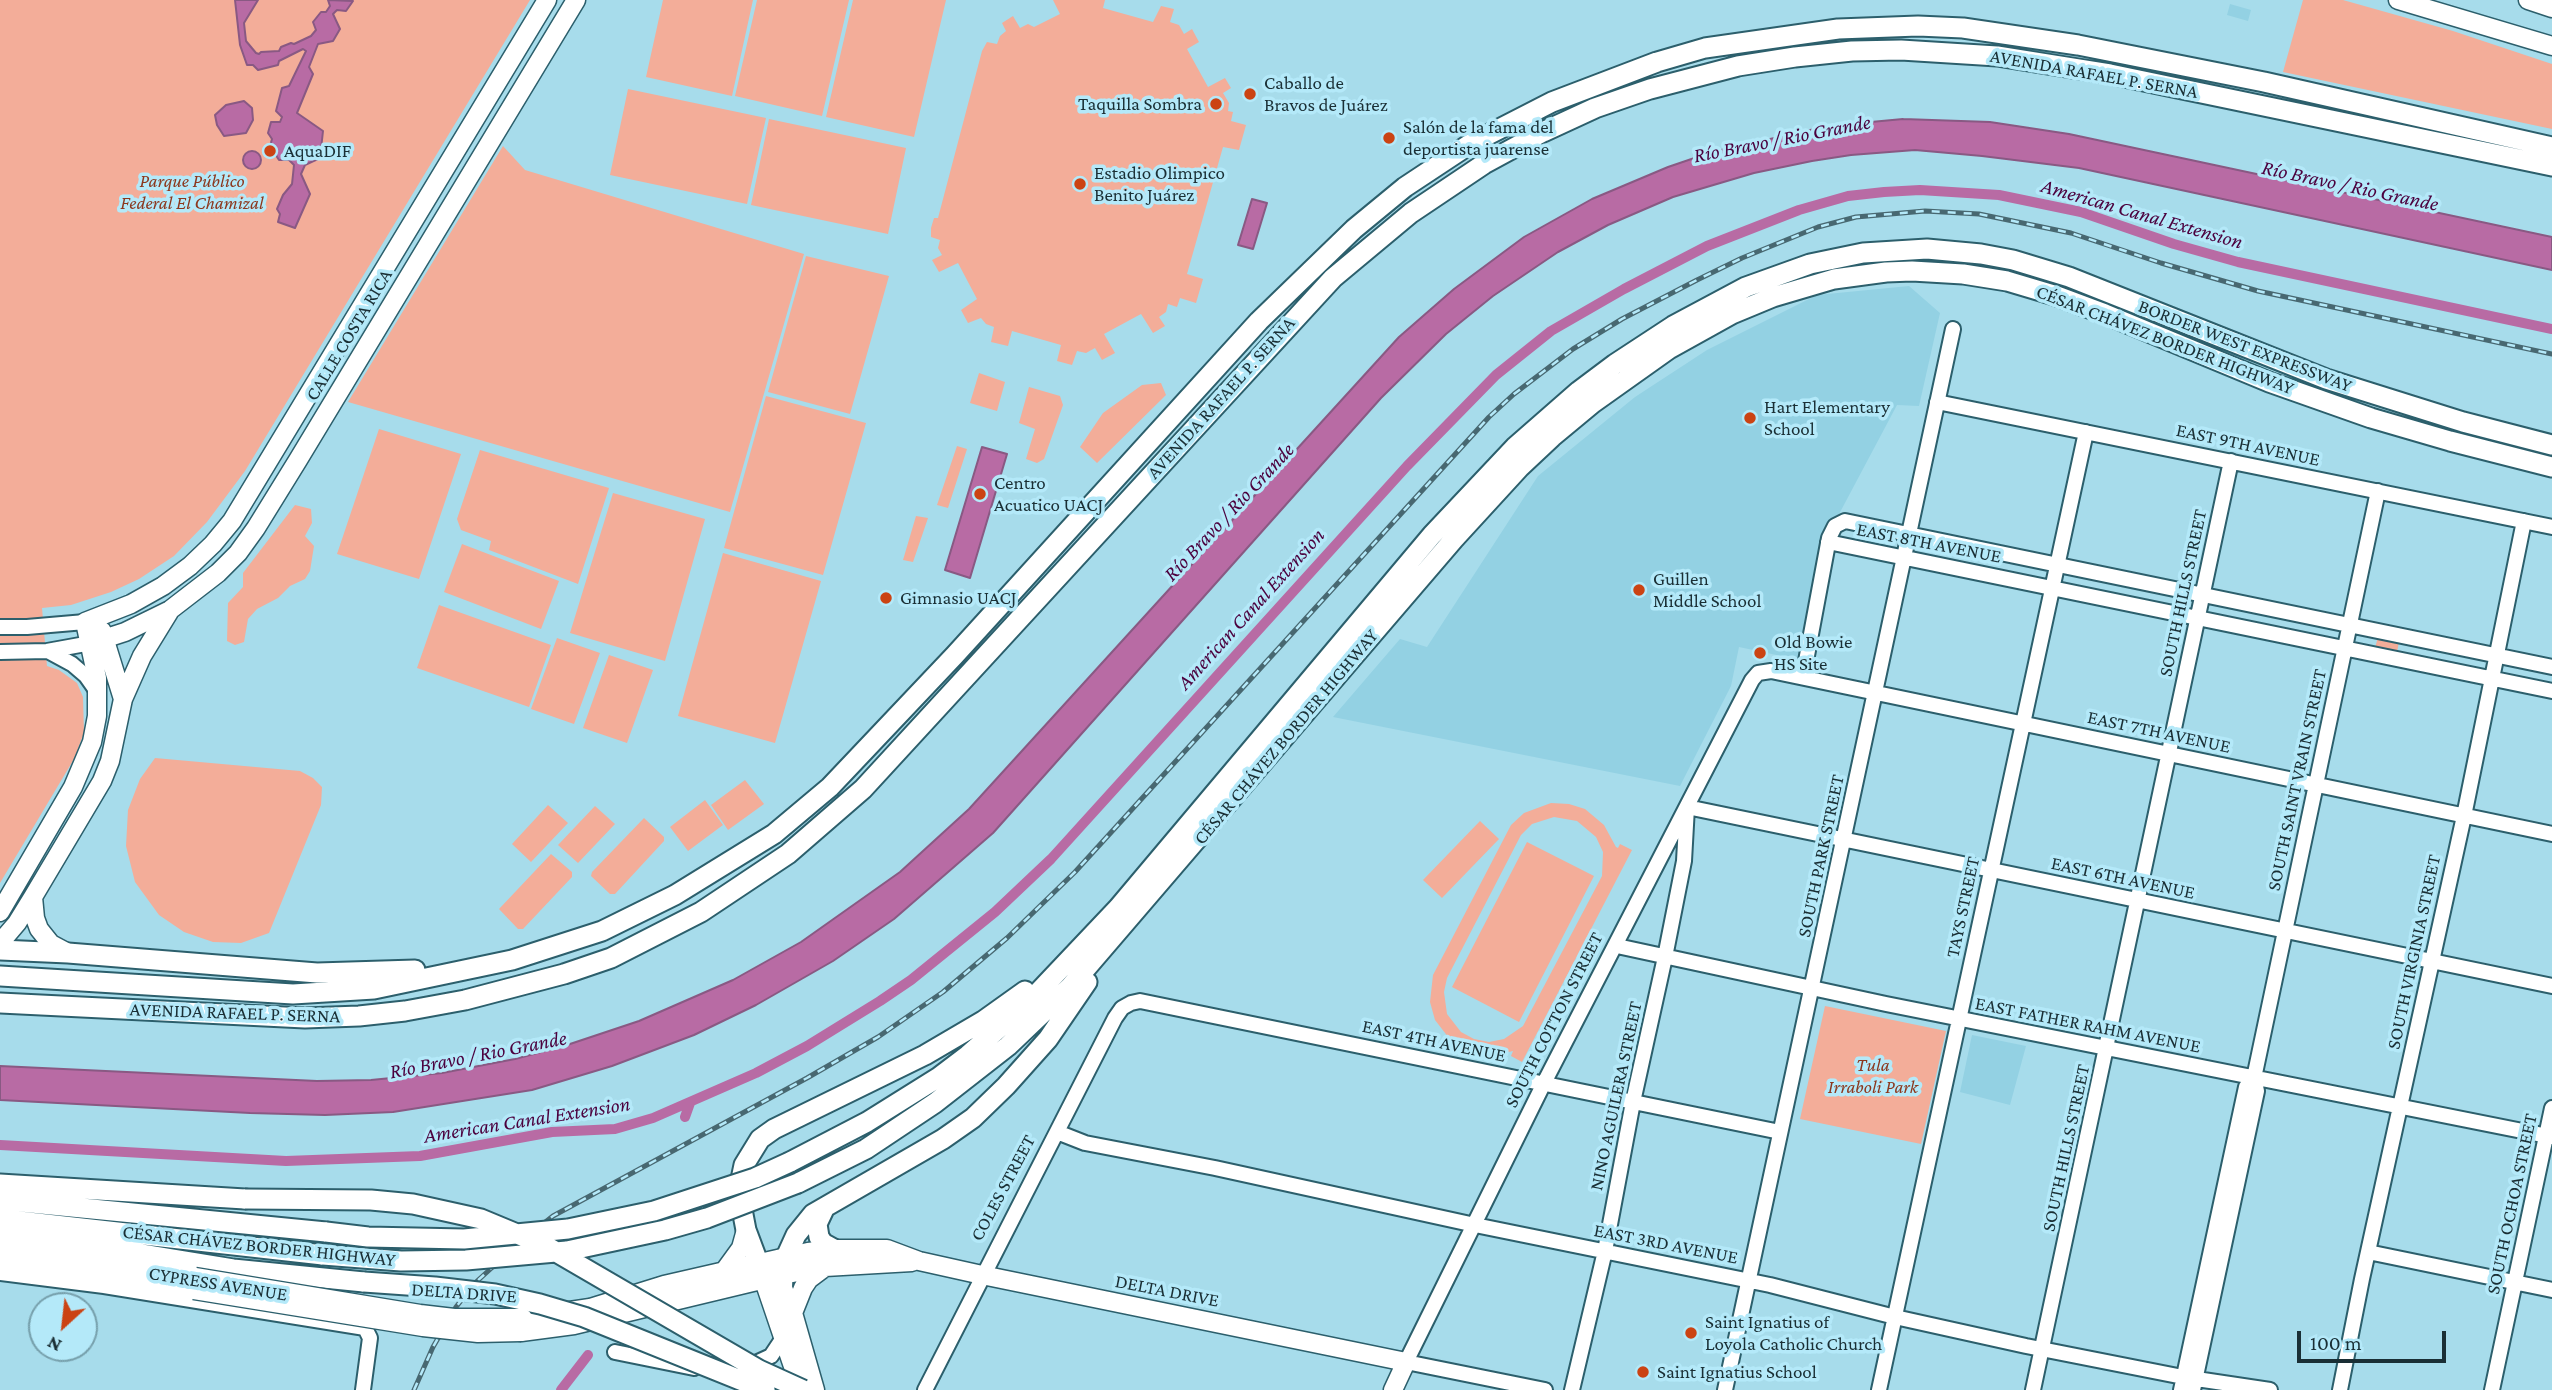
<!DOCTYPE html>
<html>
<head>
<meta charset="utf-8">
<style>
  body { margin:0 }
  #map { position:relative; width:2552px; height:1390px; overflow:hidden; background:#a7dceb; font-family:"Crimson Pro",serif }
  canvas { display:block }
  .north { position:absolute; left:28px; top:1292px; width:70px; height:70px; box-sizing:border-box; background:#b4e9f9; border:2px solid #769fab; border-radius:50%; rotate:207deg; font-size:19px; font-weight:700; line-height:28px; text-align:center; color:#1a2f35 }
  .north::after { content:''; display:block; margin:auto; width:24px; height:32px; background:#cb4313; clip-path:polygon(50% 0,100% 100%,50% 72%,0 100%) }
  .scale { position:absolute; left:2297px; top:1331px; width:149px; height:32px; box-sizing:border-box; border:4px solid #1a2f35; border-top:0; padding-left:9px; font-size:21px; line-height:24px; white-space:nowrap; color:#1a2f35; -webkit-text-stroke:5px #b4e9f9; paint-order:stroke }
</style>
</head>
<body>
<div id="map">
<canvas width="2552" height="1390"></canvas>
<div class="north">N</div>
<div class="scale">100 m</div>
</div>
<script>
const ctx = document.querySelector('canvas').getContext('2d');
ctx.lineJoin = 'round';
function paint(path, color) { ctx.fillStyle = color; ctx.fill(path, 'evenodd'); }
const poly = rows => new Path2D(rows.map(r => 'M' + r).join(''));
function stroke(path, color, width, dash) { ctx.strokeStyle = color; ctx.lineWidth = width; ctx.lineCap = dash ? 'butt' : 'round'; ctx.setLineDash(dash || []); ctx.stroke(path); }
function label(font, color, halo, rows, align = 'center') {
  ctx.font = font + ' "Crimson Pro",serif'; ctx.lineWidth = 7; ctx.setLineDash([]); ctx.textBaseline = 'middle'; ctx.strokeStyle = halo; ctx.fillStyle = color; for (const [text, x, y, turn = 0] of rows) {
    ctx.save(); ctx.translate(x, y); ctx.rotate((+turn || 0) * Math.PI / 180); ctx.textAlign = isNaN(turn) ? turn : align; if (halo) ctx.strokeText(text, 0, 0); ctx.fillText(text, 0, 0); ctx.restore();
  }
}
paint(poly([
  [2230,4,2251,10,2248,21,2227,15],
  [1909,286,1940,313,1919,406,1897,405,1838,516,1826,532,1800,660,1739,647,1731,686,1680,786,1333,717,1400,639,1427,647,1538,476,1635,397,1707,350,1817,295],
  [1972,1035,2026,1046,2010,1105,1960,1092]
]), '#93d1e3');
paint(poly([
  [0,0,530,0,245,471,207,522,174,556,139,579,111,592,71,605,42,608,47,666,59,670,77,683,83,697,84,733,74,759,0,883],
  [663,0,753,0,732,96,646,77],
  [757,0,849,0,822,116,735,96],
  [853,0,946,0,914,137,826,117],
  [1053,0,1105,0,1103,8,1153,22,1161,6,1174,9,1170,22,1179,25,1184,34,1192,29,1199,42,1187,49,1208,87,1225,78,1231,88,1223,93,1229,103,1228,111,1233,112,1231,121,1246,125,1239,150,1223,147,1187,274,1203,279,1196,303,1180,298,1177,307,1168,304,1166,312,1159,317,1165,326,1153,333,1141,314,1104,334,1115,353,1102,360,1095,348,1086,353,1077,351,1072,365,1057,361,1061,345,1012,331,1008,346,991,342,994,327,986,324,981,318,968,323,961,310,977,299,958,263,939,272,932,260,942,255,938,248,940,240,931,237,931,228,934,218,938,218,982,51,987,42,997,44,1000,36,1006,31,1002,23,1013,16,1020,28,1028,24,1034,27,1060,14],
  [2303,0,2343,0,2453,31,2552,64,2552,129,2283,72],
  [628,89,766,118,747,204,610,175],
  [769,119,906,148,888,234,751,205],
  [503,146,525,170,804,254,730,512,348,402],
  [806,256,889,276,850,414,768,392],
  [979,373,1005,382,997,411,970,403],
  [1161,383,1166,395,1097,463,1080,447,1103,413,1142,385],
  [1029,387,1060,396,1063,405,1044,459,1037,463,1026,459,1035,429,1019,423],
  [766,396,866,423,823,575,724,548],
  [379,429,461,454,419,579,337,554],
  [957,446,967,449,948,508,937,505],
  [480,450,609,488,578,584,489,550,491,541,461,530,457,519],
  [613,493,705,519,665,661,570,633],
  [295,505,311,509,312,523,305,536,314,546,310,571,305,579,290,586,278,598,257,609,248,619,244,642,235,645,227,641,228,603,243,587,243,573],
  [916,516,928,518,913,562,903,560],
  [462,544,559,581,541,629,444,592],
  [723,553,821,581,775,743,678,716],
  [439,605,551,645,529,707,417,668],
  [2378,637,2399,641,2397,653,2375,648],
  [557,638,600,653,574,724,531,709],
  [609,655,653,670,627,743,583,728],
  [155,758,300,771,313,778,322,787,321,805,269,933,241,943,213,942,184,932,159,915,135,882,126,846,128,810,140,779],
  [745,780,764,804,728,830,711,805],
  [705,800,723,825,688,851,670,827],
  [1551,803,1569,804,1585,809,1604,825,1616,847,1618,848,1620,844,1632,850,1522,1062,1511,1056,1513,1051,1495,1055,1477,1054,1452,1042,1435,1020,1430,1002,1433,975,1511,825,1524,813],
  [1554,817,1577,821,1596,837,1603,852,1602,876,1523,1026,1504,1039,1489,1042,1474,1039,1461,1032,1447,1014,1444,992,1447,978,1521,835,1532,824],
  [548,805,568,823,531,862,512,844],
  [595,806,615,824,578,863,558,845],
  [644,818,664,837,664,841,615,894,610,894,591,876,592,872],
  [1480,821,1499,839,1442,898,1423,880],
  [1527,842,1594,876,1519,1022,1452,987],
  [551,854,572,872,572,877,523,929,518,929,499,909],
  [1825,1006,1946,1031,1921,1144,1800,1119]
]), '#f3ad99');
const water = poly([
  [235,0,258,0,244,23,246,41,256,53,259,54,261,52,279,51,281,47,291,43,294,44,311,36,316,30,313,22,321,12,326,12,330,6,328,0,353,1,346,11,337,10,333,14,340,29,333,41,318,44,309,67,313,74,297,113,323,131,320,158,305,165,301,174,310,194,295,228,278,222,280,214,277,209,283,195,292,184,294,165,289,160,279,160,270,146,272,139,268,133,271,122,280,122,282,117,276,111,282,88,289,86,306,51,303,49,279,61,278,65,258,70,253,65,247,65,240,45,235,0],
  [244,101,252,108,253,120,246,133,224,136,217,125,215,115,226,105,244,101],
  [1903,119,1990,122,2069,134,2552,237,2552,270,2079,168,1982,156,1915,150,1851,155,1812,161,1754,173,1673,197,1608,225,1558,252,1493,296,1446,334,1381,398,993,833,894,919,833,961,756,1005,694,1035,612,1066,532,1090,393,1112,325,1115,250,1113,0,1100,0,1066,317,1081,371,1080,442,1073,515,1059,567,1045,639,1021,733,980,801,942,900,872,969,809,1399,337,1454,289,1524,237,1592,199,1668,167,1712,152,1828,126,1903,119],
  '243 160a9 9 0 1 1 18 0a9 9 0 1 1-18 0Z',
  [1252,199,1267,203,1253,249,1238,245,1252,199],
  [982,447,1007,454,970,578,945,570,982,447]
]);
paint(water, '#b86ba4');
stroke(water, '#895983', 2);
stroke(poly([
  [685,1117,690,1103],
  [0,1145,286,1161,420,1156,552,1132,615,1129,653,1118,756,1073,807,1046,880,1001,911,980,995,912,1051,859,1407,466,1496,375,1551,331,1624,289,1707,246,1799,210,1848,196,1884,192,1920,190,1999,195,2081,212,2174,244,2238,262,2552,329],
  [561,1390,588,1355]
]), '#b86ba4', 10);
const minor = poly([
  [1937,402,2552,527],
  [1828,542,2552,691],
  [0,627,27,627,85,622],
  [48,651,72,664,86,676,98,693],
  [0,652,47,651,91,643],
  [1803,677,1829,538,1835,526,1845,521,2552,667],
  [1617,946,1886,1004,2552,1137],
  [1057,1132,1085,1143,1215,1168,1475,1225,1770,1285,1895,1317,2026,1346,2183,1377,2270,1390],
  [2368,1252,2552,1290],
  [0,1273,104,1286,365,1328,370,1338,363,1390],
  [615,1352,694,1368],
  [747,1367,771,1356,783,1338],
  [925,1390,1115,1018,1122,1008,1131,1003,1140,1001,1780,1132],
  [1545,1390,1406,1362,1544,1083,1752,680,1758,673,1771,671,2552,834],
  [1572,1390,1605,1251,1633,1102,1665,957,1684,861,1687,807,2552,986],
  [1725,1390,1953,329],
  [1879,1390,2086,432],
  [2033,1390,2231,461],
  [2181,1390,2246,1087,2254,1078],
  [2193,1390,2257,1091,2254,1078,2378,491],
  [2340,1390,2362,1279,2464,816,2524,521],
  [2492,1390,2552,1108]
]);
const major = poly([
  [2398,0,2552,46],
  [2528,0,2552,8],
  [91,643,125,632,170,610,218,573,238,553,256,528,298,460,576,0],
  [123,699,142,656,169,612],
  [33,897,35,918,39,929,51,944,68,953],
  [0,912,73,787,92,742,97,716,97,678,85,622,131,604,163,586,190,566,213,544,232,521,547,0],
  [0,943,17,923,33,897,102,781,110,761,123,699,102,631],
  [0,1246,195,1277],
  [0,1260,194,1290],
  [784,1263,783,1288,793,1313,815,1390],
  [760,1269,801,1390],
  [725,1270,741,1248,746,1230],
  [793,1313,803,1288,809,1279,825,1267],
  [523,1318,590,1308,664,1285,808,1252,834,1249,887,1249,919,1261,982,1275,1406,1362,1393,1390],
  [521,1332,574,1325,782,1275,825,1267,912,1262]
]);
const highway = poly([
  [0,950,68,953,317,973,415,970],
  [0,976,293,994,374,989,512,960,602,931,675,895,774,834,830,787,955,655,1259,321,1354,229,1405,187,1470,144,1552,102,1657,62,1705,48,1838,29,1918,26,1963,28,2078,45,2264,82,2552,147],
  [0,1003,305,1018,359,1016,405,1011,465,1000,564,974,611,958,701,912,788,854,863,789,1333,278,1411,213,1484,164,1543,132,1595,108,1650,89,1738,66,1795,57,1852,51,1901,50,1997,56,2110,74,2552,166],
  [790,1162,867,1122,939,1077,968,1055,1029,1002,1118,908,1432,535,1515,447,1579,391,1615,364,1673,326,1746,287,1810,264,1863,253,1927,249,1981,254,2013,260,2069,277,2326,379,2463,422,2552,445],
  [798,1183,866,1149,935,1103,1008,1046,1070,987,1454,539,1520,467,1552,437,1593,403,1669,349,1732,314,1773,297,1834,279,1886,272,1912,271,1963,274,2007,281,2054,295,2105,314,2269,382,2371,418,2450,441,2552,467],
  [0,1184,245,1199],
  [0,1200,326,1232],
  [825,1207,817,1224,819,1237,823,1243,834,1249],
  [1,1219,323,1255],
  [0,1231,233,1269,364,1282],
  [786,1257,796,1235,813,1214,943,1139,973,1118,1006,1086,1048,1039,1087,982],
  [758,1262,746,1230,740,1199,740,1184,744,1165,760,1139,774,1129,925,1055,983,1021,1025,991]
]);
stroke(minor, '#2c5f6c', 18);
stroke(major, '#2c5f6c', 21);
stroke(highway, '#2c5f6c', 23);
stroke(minor, '#fff', 14);
stroke(major, '#fff', 18);
stroke(highway, '#fff', 19);
const rail = poly([
  [414,1390,433,1347,456,1307,475,1283,519,1243,553,1216,807,1078,878,1037,943,992,1007,938,1075,872,1489,417,1514,394,1573,349,1622,319,1697,280,1742,258,1818,227,1856,217,1925,211,1979,214,2071,233,2161,263,2258,291,2552,354]
]);
stroke(rail, '#486871', 5);
stroke(rail, '#b4e9f9', 2.5, [8]);
const majorBridge = poly([
  [195,1277,420,1314,454,1318,523,1318],
  [194,1290,423,1327,478,1333,521,1332]
]);
const highwayBridge = poly([
  [245,1199,371,1200,413,1204,481,1219,546,1246,759,1370,803,1390],
  [326,1232,368,1237,464,1239,568,1229,654,1211,755,1178,790,1162],
  [323,1255,401,1261,466,1260,567,1251,665,1230,707,1218,798,1183],
  [364,1282,435,1287,495,1294,540,1304,584,1317,765,1390]
]);
stroke(majorBridge, '#2c5f6c', 21, []);
stroke(highwayBridge, '#2c5f6c', 23, []);
stroke(majorBridge, '#fff', 18);
stroke(highwayBridge, '#fff', 19);
for (const [x, y, r, color] of [
  [1250,94,7,"#cb4313"],
  [1216,104,7,"#cb4313"],
  [1389,138,7,"#cb4313"],
  [270,151,7,"#cb4313"],
  [1080,184,7,"#cb4313"],
  [1750,418,7,"#cb4313"],
  [980,494,7,"#cb4313"],
  [1639,590,7,"#cb4313"],
  [886,598,7,"#cb4313"],
  [1760,653,7,"#cb4313"],
  [1691,1333,7,"#cb4313"],
  [1643,1372,7,"#cb4313"]
]) { const dot = new Path2D(); dot.arc(x, y, r, 0, 2 * Math.PI); ctx.fillStyle = color; ctx.fill(dot); stroke(dot, '#b4e9f9', 2.5); }
label('19px', '#1a2f35', '#b4e9f9', [
  ["AVENIDA RAFAEL P. SERNA",2094,74,10],
  ["CALLE COSTA RICA",349,335,-59],
  ["CÉSAR CHÁVEZ BORDER HIGHWAY",2165,340,21],
  ["BORDER WEST EXPRESSWAY",2245,346,21],
  ["AVENIDA RAFAEL P. SERNA",1221,398,-48],
  ["EAST 9TH AVENUE",2248,445,12],
  ["EAST 8TH AVENUE",1929,543,11],
  ["SOUTH HILLS STREET",2183,593,-78],
  ["EAST 7TH AVENUE",2159,732,12],
  ["CÉSAR CHÁVEZ BORDER HIGHWAY",1286,737,-50],
  ["SOUTH SAINT VRAIN STREET",2297,780,-78],
  ["SOUTH PARK STREET",1821,856,-78],
  ["EAST 6TH AVENUE",2123,878,12],
  ["TAYS STREET",1963,907,-78],
  ["SOUTH VIRGINIA STREET",2414,952,-78],
  ["AVENIDA RAFAEL P. SERNA",235,1013,2],
  ["SOUTH COTTON STREET",1554,1020,-63],
  ["EAST FATHER RAHM AVENUE",2088,1025,11],
  ["EAST 4TH AVENUE",1434,1041,12],
  ["NINO AGUILERA STREET",1616,1096,-78],
  ["SOUTH HILLS STREET",2066,1148,-78],
  ["COLES STREET",1003,1188,-62],
  ["SOUTH OCHOA STREET",2512,1204,-78],
  ["EAST 3RD AVENUE",1666,1244,11],
  ["CÉSAR CHÁVEZ BORDER HIGHWAY",259,1246,6],
  ["CYPRESS AVENUE",218,1284,9],
  ["DELTA DRIVE",1167,1291,11],
  ["DELTA DRIVE",464,1293,4]
]);
label('19px', '#1a2f35', '#b4e9f9', [
  ["Caballo de",1264,83],
  ["Bravos de Juárez",1264,105],
  ["Taquilla Sombra",1202,104,"right"],
  ["Salón de la fama del",1403,127],
  ["deportista juarense",1403,149],
  ["AquaDIF",284,151],
  ["Estadio Olimpico",1094,173],
  ["Benito Juárez",1094,195],
  ["Hart Elementary",1764,407],
  ["School",1764,429],
  ["Centro",994,483],
  ["Acuatico UACJ",994,505],
  ["Guillen",1653,579],
  ["Middle School",1653,601],
  ["Gimnasio UACJ",900,598],
  ["Old Bowie",1774,642],
  ["HS Site",1774,664],
  ["Saint Ignatius of",1705,1322],
  ["Loyola Catholic Church",1705,1344],
  ["Saint Ignatius School",1657,1372]
], 'left');
label('italic 19px', '#8c371d', '#b4e9f9', [
  ["Parque Público",192,181],
  ["Federal El Chamizal",192,203],
  ["Tula",1873,1065],
  ["Irraboli Park",1873,1087]
]);
label('italic 21px', '#4b013e', '#b4e9f9', [
  ["Río Bravo / Rio Grande",1782,139,-11],
  ["Río Bravo / Rio Grande",2350,186,12],
  ["American Canal Extension",2142,214,16],
  ["Río Bravo / Rio Grande",1229,512,-47],
  ["American Canal Extension",1251,609,-48],
  ["Río Bravo / Rio Grande",478,1055,-11],
  ["American Canal Extension",527,1120,-9]
]);
</script>
</body>
</html>
